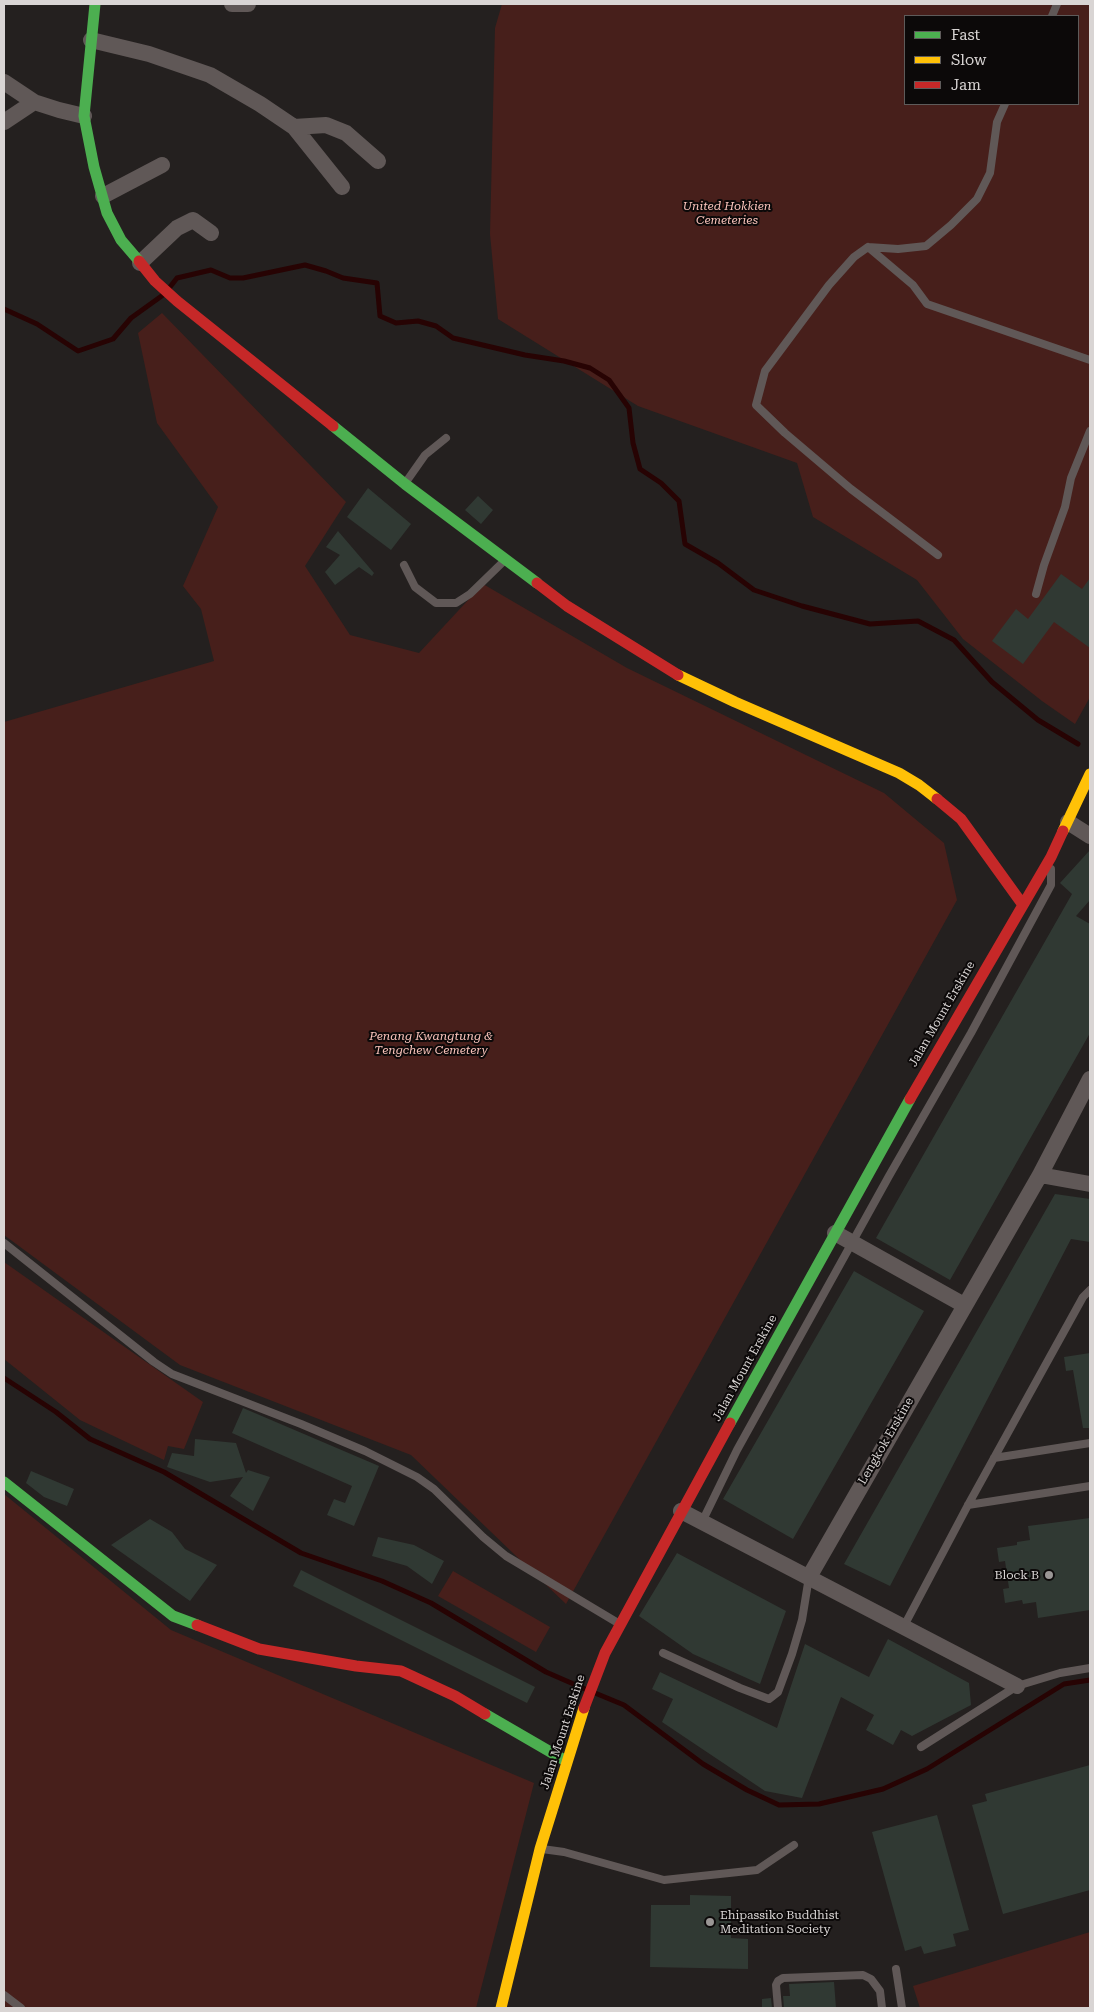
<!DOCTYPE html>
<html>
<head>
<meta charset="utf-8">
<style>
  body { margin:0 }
  #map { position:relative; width:1094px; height:2012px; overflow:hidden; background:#24201f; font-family:"Roboto Serif",serif }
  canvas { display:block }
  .frame { position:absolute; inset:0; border:5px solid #d9d5d4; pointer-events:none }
  .legend { position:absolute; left:904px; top:15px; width:175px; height:90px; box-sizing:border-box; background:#0c0909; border:1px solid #5e5b5a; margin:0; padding:6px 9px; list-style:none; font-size:15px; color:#d9d5d4 }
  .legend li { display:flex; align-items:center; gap:10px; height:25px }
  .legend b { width:25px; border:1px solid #5e5b5a }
</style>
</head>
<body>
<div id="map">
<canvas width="1094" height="2012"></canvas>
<div class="frame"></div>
<ul class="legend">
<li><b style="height:6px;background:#4caf50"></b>Fast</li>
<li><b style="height:6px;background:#ffc107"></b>Slow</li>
<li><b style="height:6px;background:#c62828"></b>Jam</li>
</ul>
</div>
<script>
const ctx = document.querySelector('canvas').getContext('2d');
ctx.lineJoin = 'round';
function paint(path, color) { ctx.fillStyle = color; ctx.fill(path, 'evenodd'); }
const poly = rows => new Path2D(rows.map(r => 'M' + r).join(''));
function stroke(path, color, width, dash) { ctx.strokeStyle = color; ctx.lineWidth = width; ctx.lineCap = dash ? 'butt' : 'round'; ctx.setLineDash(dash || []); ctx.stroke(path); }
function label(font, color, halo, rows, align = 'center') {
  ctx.font = font + ' "Roboto Serif",serif'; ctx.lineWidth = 4; ctx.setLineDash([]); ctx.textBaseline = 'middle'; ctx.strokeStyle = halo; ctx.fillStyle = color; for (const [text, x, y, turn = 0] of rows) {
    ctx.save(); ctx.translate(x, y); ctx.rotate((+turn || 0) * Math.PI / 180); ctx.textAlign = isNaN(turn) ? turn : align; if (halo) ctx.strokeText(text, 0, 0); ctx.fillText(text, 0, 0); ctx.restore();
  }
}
paint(poly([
  [502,4,1090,4,1090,697,1075,724,1042,701,963,639,917,580,813,517,797,463,638,406,498,319,490,234,495,28],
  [905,16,1078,16,1078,104,905,104],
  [162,313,346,502,305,566,350,635,419,653,483,584,627,668,884,793,944,843,957,900,566,1604,411,1455,180,1365,4,1235,4,722,214,661,201,609,183,586,218,507,157,423,138,333],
  [4,1262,203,1402,184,1449,168,1446,164,1460,80,1420,4,1359],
  [4,1494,171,1630,534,1783,476,2008,4,2008],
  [453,1571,550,1627,536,1652,438,1596],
  [1090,1932,1090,2008,920,2008,913,1986]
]), '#471f1b');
stroke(poly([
  [170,287,177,278,211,270,230,278,243,278,305,265,326,271,343,278,377,283,380,316,396,323,418,321,436,326,453,338,525,355,564,361,590,368,609,380,629,408,633,443,640,469,661,483,679,501,685,544,718,563,754,590,802,606,870,624,918,621,954,640,992,682,1038,720,1078,744],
  [4,309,37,324,78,351,113,339,131,318,163,295],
  [4,1378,56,1412,90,1439,164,1472,301,1553,382,1581,431,1603,546,1672,585,1689],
  [595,1693,624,1705,703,1764,747,1790,779,1805,819,1804,883,1789,927,1769,1064,1684,1090,1680]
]), '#270303', 5);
paint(poly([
  [368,488,411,524,391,550,347,517],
  [478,496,493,510,481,524,465,510],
  [338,531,374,573,372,576,359,567,335,585,325,572,340,555,326,547],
  [1061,574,1082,589,1090,578,1090,648,1054,622,1023,664,992,641,1016,609,1028,619],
  [1090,850,1090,900,1076,916,1090,924,1090,1033,950,1280,876,1238,1072,894,1060,883],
  [1055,1194,1090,1199,1090,1242,1071,1239,890,1586,844,1564],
  [854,1271,924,1311,793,1539,723,1499],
  [1090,1353,1090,1428,1083,1428,1073,1370,1066,1371,1064,1357],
  [243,1408,379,1466,354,1526,327,1515,334,1499,345,1503,352,1486,232,1433],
  [195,1439,236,1443,246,1473,248,1470,270,1477,253,1511,230,1496,243,1477,210,1482,167,1467,172,1453,194,1456],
  [31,1471,74,1489,67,1506,44,1497,26,1483],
  [1090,1518,1090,1610,1038,1618,1036,1602,1023,1604,1022,1600,1005,1603,1003,1589,1009,1588,1005,1561,999,1562,997,1548,1017,1545,1017,1542,1030,1540,1028,1526],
  [150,1519,172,1532,185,1549,217,1565,190,1601,111,1545],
  [378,1537,414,1545,444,1561,432,1584,407,1566,372,1556],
  [677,1553,786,1611,760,1684,693,1654,639,1616],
  [301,1570,535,1687,527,1703,293,1586],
  [888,1639,969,1683,971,1705,912,1736,901,1730,893,1745,866,1730,874,1715,841,1697,802,1798,765,1791,662,1722,673,1699,652,1689,660,1672,777,1728,805,1644,869,1677],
  [1090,1765,1090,1890,1003,1914,972,1805,987,1801,985,1794],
  [937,1815,969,1930,953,1934,956,1946,924,1954,921,1946,905,1951,872,1832],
  [690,1895,731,1896,731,1938,748,1939,748,1969,650,1967,651,1905,690,1905],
  [834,1982,836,2008,784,2008,783,1996,790,1996,789,1984],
  [771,1998,772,2008,762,2008,762,1999]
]), '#303933');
stroke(poly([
  [1052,16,1057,4],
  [868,247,913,285,927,304,1090,360],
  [406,482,425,455,446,438],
  [938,555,851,489,785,433,756,405,765,371,829,285,854,257,868,247,898,249,926,246,951,225,977,199,990,173,997,122,1005,104],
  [404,565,415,587,436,603,456,603,470,594,504,561],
  [1036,594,1044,565,1065,507,1071,478,1090,431],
  [4,1243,154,1362,172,1374,301,1424,365,1451,417,1477,434,1489,483,1537,506,1556,618,1623],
  [994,1458,1090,1443],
  [968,1505,1090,1486],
  [702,1522,737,1450,889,1176,971,1033,1051,885,1051,869],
  [904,1626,968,1505,1083,1297,1090,1290],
  [663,1653,740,1688,769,1699,778,1692,792,1654,802,1620,809,1577],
  [921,1747,1017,1686,1060,1673,1090,1668],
  [542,1849,564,1852,664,1880,757,1870,794,1845],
  [896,1969,902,2008],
  [4,1995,21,2008],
  [778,2008,776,1985,778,1981,783,1978,863,1975,871,1979,880,1991,882,2008]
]), '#605857', 8);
stroke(poly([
  [232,4,248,4],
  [91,40,149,54,210,75,260,104,294,127,326,125,346,133,378,161],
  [4,82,34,102,59,110,84,116],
  [4,122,34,102],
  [294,127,342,187],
  [103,196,162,165],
  [140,263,177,228,193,220,211,233],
  [1068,822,1090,836],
  [1040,1175,1090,1184],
  [835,1233,964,1305],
  [681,1511,1017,1686],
  [809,1577,1040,1175,1090,1079]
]), '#605857', 16);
stroke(poly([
  [95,4,84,116,94,167,107,213,121,240,139,261],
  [333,426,405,484,537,583],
  [730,1423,910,1099],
  [4,1482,173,1616,197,1625],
  [485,1714,566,1761]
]), '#4caf50', 11);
stroke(poly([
  [678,675,735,702,899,773,919,785,937,799],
  [1063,831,1090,774],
  [501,2008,540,1849,584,1708]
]), '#ffc107', 11);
stroke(poly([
  [139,261,155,281,177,301,333,426],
  [537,583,567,606,678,675],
  [937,799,961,819,1023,905],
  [910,1099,1051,857,1063,831],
  [197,1625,259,1649,356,1666,401,1671,455,1696,485,1714],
  [584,1708,605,1653,730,1423]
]), '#c62828', 11);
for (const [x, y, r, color] of [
  [1049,1575,5,"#9a9695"],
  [710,1922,5,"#9a9695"]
]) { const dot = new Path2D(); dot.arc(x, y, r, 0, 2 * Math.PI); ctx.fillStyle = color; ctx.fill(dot); stroke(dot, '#0c0909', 2); }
label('italic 12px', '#fbc4bc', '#0c0909', [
  ["United Hokkien",727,206],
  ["Cemeteries",727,220],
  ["Penang Kwangtung &",431,1036],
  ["Tengchew Cemetery",431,1050]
]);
label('12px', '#d9d5d4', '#0c0909', [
  ["Jalan Mount Erskine",942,1014,-60],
  ["Jalan Mount Erskine",745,1368,-61],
  ["Lengkok Erskine",886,1441,-60],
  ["Jalan Mount Erskine",563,1732,-72]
]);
label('12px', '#d9d5d4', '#0c0909', [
  ["Block B",1039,1575],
  ["Ehipassiko Buddhist",720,1915,"left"],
  ["Meditation Society",720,1929,"left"]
], 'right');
</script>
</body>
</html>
